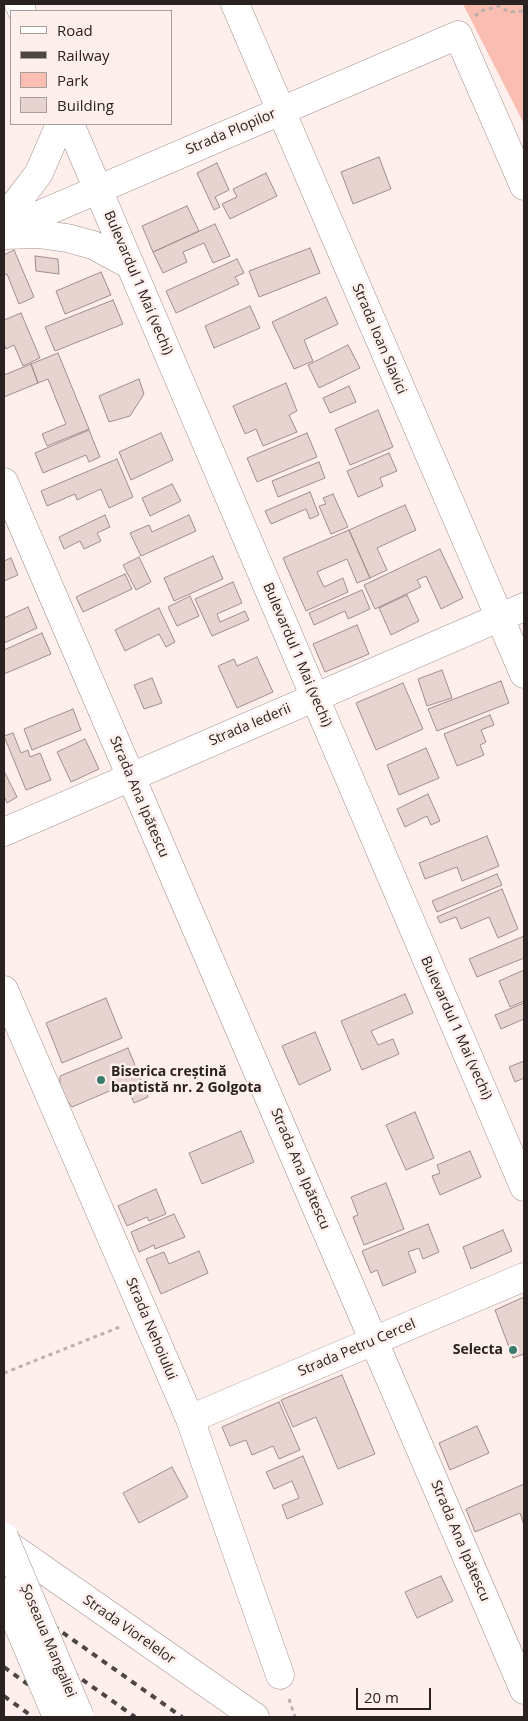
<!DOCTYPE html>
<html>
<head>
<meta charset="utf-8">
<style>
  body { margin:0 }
  #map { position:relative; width:528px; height:1721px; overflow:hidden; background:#feefec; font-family:"Open Sans",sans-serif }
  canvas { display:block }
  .frame { position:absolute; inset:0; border:5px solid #292220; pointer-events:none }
  .legend { position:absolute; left:10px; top:10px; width:162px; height:115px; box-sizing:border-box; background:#feefec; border:1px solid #a99d9a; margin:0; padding:6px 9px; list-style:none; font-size:15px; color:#292220 }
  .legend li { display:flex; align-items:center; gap:10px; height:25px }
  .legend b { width:25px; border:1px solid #a99d9a }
  .scale { position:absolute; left:356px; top:1688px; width:75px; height:22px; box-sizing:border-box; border:2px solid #292220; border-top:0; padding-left:6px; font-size:15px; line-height:18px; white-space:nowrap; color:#292220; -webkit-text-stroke:4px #feefec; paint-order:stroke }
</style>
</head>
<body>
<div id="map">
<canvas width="528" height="1721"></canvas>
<div class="frame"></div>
<ul class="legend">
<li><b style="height:6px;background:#fff"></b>Road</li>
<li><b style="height:6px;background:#4e4644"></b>Railway</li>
<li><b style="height:14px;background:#f9bdb2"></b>Park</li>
<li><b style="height:14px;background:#e7d4d0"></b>Building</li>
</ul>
<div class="scale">20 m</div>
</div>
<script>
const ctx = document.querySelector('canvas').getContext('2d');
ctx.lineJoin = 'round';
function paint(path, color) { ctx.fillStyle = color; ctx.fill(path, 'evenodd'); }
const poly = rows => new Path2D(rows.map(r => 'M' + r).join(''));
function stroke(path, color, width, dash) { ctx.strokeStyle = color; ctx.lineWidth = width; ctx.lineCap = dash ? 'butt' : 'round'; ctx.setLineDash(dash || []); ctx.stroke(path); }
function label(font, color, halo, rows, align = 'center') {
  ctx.font = font + ' "Open Sans",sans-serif'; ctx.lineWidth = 5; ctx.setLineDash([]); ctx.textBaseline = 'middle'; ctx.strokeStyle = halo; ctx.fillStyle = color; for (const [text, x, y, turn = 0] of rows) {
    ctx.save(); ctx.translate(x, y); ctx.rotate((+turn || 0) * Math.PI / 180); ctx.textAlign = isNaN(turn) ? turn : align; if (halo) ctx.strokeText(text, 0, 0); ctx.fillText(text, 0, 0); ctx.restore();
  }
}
paint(poly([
  [463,4,524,4,524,124]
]), '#f9bdb2');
const building = poly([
  [379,157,391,189,353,204,341,172,379,157],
  [217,163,229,190,215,197,220,207,214,210,197,173,217,163],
  [266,173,277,196,230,219,222,204,237,197,233,189,266,173],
  [187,206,199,231,153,252,142,226,187,206],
  [215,224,230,256,213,263,204,243,183,252,187,262,163,273,153,252,215,224],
  [310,248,320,273,259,297,249,271,310,248],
  [14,250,34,297,19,304,7,274,4,275,4,255,14,250],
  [35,256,58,259,59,274,36,271,35,256],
  [237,259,244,273,235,277,239,284,176,313,166,291,237,259],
  [101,272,111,295,65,314,56,291,101,272],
  [326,297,338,324,304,340,313,361,294,369,272,322,326,297],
  [113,300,123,324,55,351,45,327,113,300],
  [250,306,260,328,214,348,205,326,250,306],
  [21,313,40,358,23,366,14,345,6,349,4,343,4,320,21,313],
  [348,345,360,368,319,388,308,365,348,345],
  [58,353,89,429,47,446,42,434,66,424,48,379,38,383,31,364,58,353],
  [31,364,38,383,4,397,4,375,31,364],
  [139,379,144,394,130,416,109,422,99,396,139,379],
  [286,383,297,411,289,415,297,432,263,446,256,429,245,434,233,406,286,383],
  [349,386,356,402,330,413,323,398,349,386],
  [378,410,393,447,350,465,335,429,378,410],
  [89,430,100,457,89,462,86,455,43,473,35,453,89,430],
  [161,433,173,460,131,480,119,452,161,433],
  [307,433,317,457,257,482,247,458,307,433],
  [389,453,397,471,380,478,383,486,358,497,347,471,389,453],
  [117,459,133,497,109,508,101,489,77,500,75,494,47,506,41,491,117,459],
  [319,462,325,478,278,497,272,481,319,462],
  [172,484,181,501,150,516,142,498,172,484],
  [310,492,319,515,310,519,306,509,271,524,265,511,310,492],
  [333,494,348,527,331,534,319,506,326,504,323,498,333,494],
  [405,505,416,530,377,548,387,570,370,578,349,530,405,505],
  [105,515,110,527,97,533,101,541,84,549,80,541,64,549,59,537,105,515],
  [189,515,196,531,141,556,130,533,149,525,152,532,189,515],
  [349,530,370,578,357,583,347,559,317,572,324,587,343,578,348,592,306,611,283,558,349,530],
  [440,549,463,598,441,609,426,576,417,580,421,587,375,609,364,585,440,549],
  [213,556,223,579,174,601,164,578,213,556],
  [139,557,151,582,136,590,123,565,139,557],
  [11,558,18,575,4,581,4,561,11,558],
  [125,574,132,589,83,612,76,597,125,574],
  [233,582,242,603,217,614,220,622,245,611,249,620,212,636,195,599,233,582],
  [362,590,370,609,348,619,345,611,314,625,309,613,362,590],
  [407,595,419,621,391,635,379,608,407,595],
  [190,596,199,616,177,626,168,607,190,596],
  [28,607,37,628,4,643,4,618,28,607],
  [159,608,175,642,166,647,159,634,125,651,115,630,159,608],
  [357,625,369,654,325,672,313,644,357,625],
  [42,633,51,654,4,674,4,650,42,633],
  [257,657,273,692,237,708,218,666,234,659,237,666,257,657],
  [442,670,452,698,427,706,418,679,442,670],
  [152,678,162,703,144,709,134,685,152,678],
  [501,681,509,703,437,731,428,709,501,681],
  [403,683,423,729,376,750,356,703,403,683],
  [73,709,81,730,32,750,24,729,73,709],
  [490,715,494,725,481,730,486,742,480,745,484,755,457,766,444,734,490,715],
  [13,733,21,753,28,750,30,757,40,753,51,780,26,790,4,736,13,733],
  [85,739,99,769,71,782,57,752,85,739],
  [426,748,439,778,399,795,387,765,426,748],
  [4,771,17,797,7,803,4,796,4,771],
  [428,794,440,821,431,825,427,816,405,827,397,809,428,794],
  [487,836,499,866,462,881,457,867,425,879,419,863,487,836],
  [497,874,502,885,437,912,432,901,497,874],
  [502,889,518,929,498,938,489,917,461,929,456,917,440,923,437,917,502,889],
  [524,936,524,958,477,977,469,959,524,936],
  [524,970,524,1001,510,1007,499,981,524,970],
  [405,994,413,1013,371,1031,378,1045,393,1039,399,1054,362,1070,341,1021,405,994],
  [106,998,122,1038,62,1063,46,1023,106,998],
  [524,1003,524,1019,501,1029,495,1015,524,1003],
  [315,1032,331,1070,299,1085,282,1046,315,1032],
  [128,1048,148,1097,134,1103,126,1084,72,1107,60,1092,60,1076,128,1048],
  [524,1061,524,1078,515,1082,509,1067,524,1061],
  [415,1112,434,1158,406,1170,386,1125,415,1112],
  [241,1131,254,1162,202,1184,189,1153,241,1131],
  [470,1151,481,1177,440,1195,432,1176,440,1173,437,1165,470,1151],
  [386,1183,404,1229,364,1245,353,1217,358,1215,351,1197,386,1183],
  [156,1189,166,1214,149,1221,147,1217,127,1226,118,1206,156,1189],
  [174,1214,185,1237,155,1249,154,1245,139,1252,131,1232,174,1214],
  [428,1224,439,1252,423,1259,419,1248,408,1252,416,1272,383,1286,377,1270,371,1273,362,1251,428,1224],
  [503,1230,512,1251,471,1269,463,1247,503,1230],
  [199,1251,208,1273,161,1294,146,1259,164,1252,169,1264,199,1251],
  [524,1297,524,1354,513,1358,495,1310,524,1297],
  [342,1375,375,1454,338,1469,316,1417,293,1427,281,1400,342,1375],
  [279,1402,300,1450,279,1459,273,1446,252,1455,246,1440,230,1446,222,1427,279,1402],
  [477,1426,489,1453,450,1470,439,1443,477,1426],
  [303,1456,323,1504,287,1519,282,1505,299,1498,292,1481,274,1489,266,1472,303,1456],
  [172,1467,188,1497,139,1523,123,1493,172,1467],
  [524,1484,524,1525,520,1513,475,1532,466,1509,524,1484],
  [441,1576,453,1601,417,1618,405,1592,441,1576]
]);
paint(building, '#e7d4d0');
stroke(building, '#a08e8b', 1);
const minor = poly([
  [19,4,22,11],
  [235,4,524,674],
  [70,124,524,1187],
  [4,219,39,173,60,124],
  [4,230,458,35,524,186],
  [4,235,38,234,67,238,93,245,130,265],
  [4,482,524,1690],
  [4,832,524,607],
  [4,990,190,1419,280,1675],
  [190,1419,524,1277],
  [4,1542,255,1717]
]);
stroke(minor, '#a1908c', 29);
stroke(poly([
  [475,16,481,11,499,6,509,12,524,11],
  [4,1373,122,1326],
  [289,1699,295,1717]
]), '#bdb0ae', 3, [4, 4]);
stroke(minor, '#fff', 28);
stroke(poly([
  [4,1591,182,1717],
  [4,1624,135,1717],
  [4,1667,73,1717],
  [4,1696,33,1717]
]), '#4e4644', 4, [6, 6]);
const majorBridge = poly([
  [4,1537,80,1717],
  [4,1592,57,1717]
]);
stroke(majorBridge, '#a1908c', 29, []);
stroke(majorBridge, '#fff', 28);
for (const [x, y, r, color] of [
  [101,1080,5,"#397c6e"],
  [513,1350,5,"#397c6e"]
]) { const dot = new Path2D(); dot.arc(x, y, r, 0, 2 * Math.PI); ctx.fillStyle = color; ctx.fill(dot); stroke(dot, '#feefec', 2); }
label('14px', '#292220', '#feefec', [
  ["Strada Plopilor",231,132,-23],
  ["Bulevardul 1 Mai (vechi)",138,283,67],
  ["Strada Ioan Slavici",379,339,67],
  ["Bulevardul 1 Mai (vechi)",297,655,67],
  ["Strada Iederii",250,725,-23],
  ["Strada Ana Ipătescu",139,797,67],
  ["Bulevardul 1 Mai (vechi)",456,1028,66],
  ["Strada Ana Ipătescu",300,1169,67],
  ["Strada Nehoiului",151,1329,67],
  ["Strada Petru Cercel",357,1348,-23],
  ["Strada Ana Ipătescu",460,1541,67],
  ["Strada Viorelelor",129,1630,35],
  ["Șoseaua Mangaliei",48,1641,67]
]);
label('bold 14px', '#292220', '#feefec', [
  ["Biserica creștină",111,1072],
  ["baptistă nr. 2 Golgota",111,1088],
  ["Selecta",503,1350,"right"]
], 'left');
</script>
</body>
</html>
